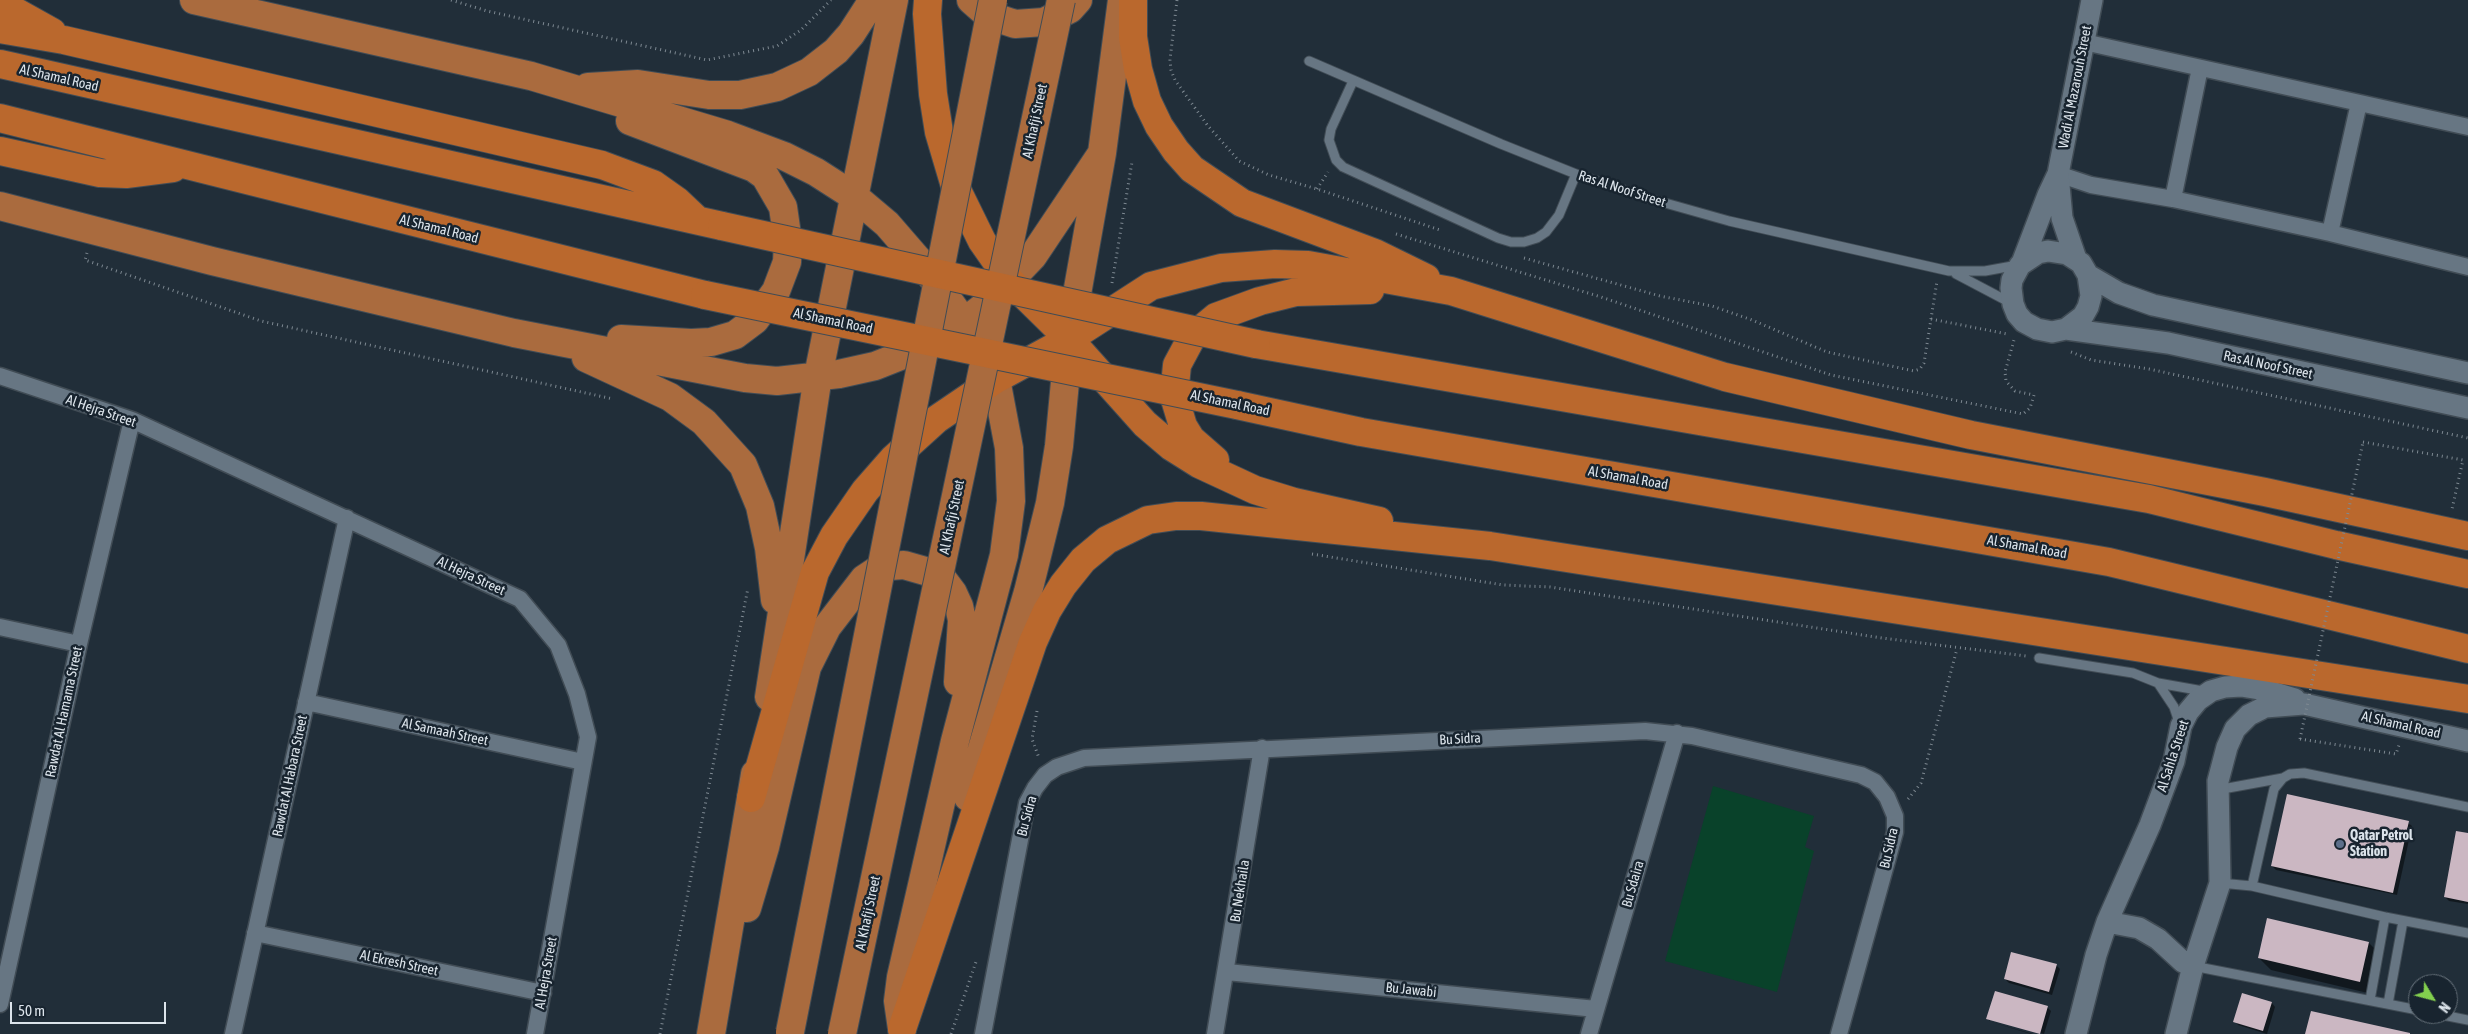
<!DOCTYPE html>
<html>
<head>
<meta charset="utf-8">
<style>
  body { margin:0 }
  #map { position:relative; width:2468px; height:1034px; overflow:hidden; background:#212e39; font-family:"Asap Condensed",sans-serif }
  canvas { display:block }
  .north { position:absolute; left:2408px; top:974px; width:50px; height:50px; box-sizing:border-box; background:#18242f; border:1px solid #66717a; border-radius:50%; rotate:127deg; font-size:14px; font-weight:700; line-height:20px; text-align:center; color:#dce4eb }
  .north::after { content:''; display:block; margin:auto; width:18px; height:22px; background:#83d04e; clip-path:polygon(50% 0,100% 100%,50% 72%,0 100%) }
  .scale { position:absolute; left:10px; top:1002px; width:156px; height:22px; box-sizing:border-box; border:2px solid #dce4eb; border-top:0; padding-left:6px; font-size:15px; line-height:18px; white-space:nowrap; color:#dce4eb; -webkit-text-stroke:4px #18242f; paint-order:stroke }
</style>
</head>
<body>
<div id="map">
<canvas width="2468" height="1034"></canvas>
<div class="north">N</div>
<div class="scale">50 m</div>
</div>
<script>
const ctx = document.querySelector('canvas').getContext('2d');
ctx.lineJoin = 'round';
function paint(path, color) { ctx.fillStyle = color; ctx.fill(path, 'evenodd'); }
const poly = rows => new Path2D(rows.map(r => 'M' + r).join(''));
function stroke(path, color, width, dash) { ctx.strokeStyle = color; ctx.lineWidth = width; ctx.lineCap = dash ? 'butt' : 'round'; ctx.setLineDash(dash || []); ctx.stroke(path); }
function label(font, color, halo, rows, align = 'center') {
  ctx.font = font + ' "Asap Condensed",sans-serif'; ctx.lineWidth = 5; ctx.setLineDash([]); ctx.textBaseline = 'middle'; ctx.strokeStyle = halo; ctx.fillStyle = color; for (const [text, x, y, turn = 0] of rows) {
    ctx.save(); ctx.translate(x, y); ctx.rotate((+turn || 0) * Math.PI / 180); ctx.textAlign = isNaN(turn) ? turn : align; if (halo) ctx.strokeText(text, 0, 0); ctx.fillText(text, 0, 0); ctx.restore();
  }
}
paint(poly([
  [1713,786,1814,816,1805,847,1814,851,1777,992,1665,961]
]), '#09422a');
paint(poly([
  [2408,823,2412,826,2397,895,2276,870,2272,866],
  [2468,834,2468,904,2449,901,2445,897],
  [2369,943,2381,955,2372,994,2271,970,2259,958],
  [2056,965,2060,969,2052,995,2009,983,2005,979],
  [2243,995,2272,1003,2275,1007,2267,1034,2238,1025,2235,1021],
  [2047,1007,2051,1011,2044,1034,1990,1019,1990,1021,1988,1019],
  [1991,1022,2033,1034,2031,1034]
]), '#0007');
paint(poly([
  [2287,794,2409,821,2393,893,2271,866],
  [2456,831,2468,833,2468,902,2444,897],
  [2267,918,2369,942,2360,982,2258,958],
  [2011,952,2057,964,2049,992,2004,979],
  [1995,991,2048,1006,2040,1034,1986,1019],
  [2242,993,2272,1002,2263,1031,2233,1022],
  [2311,1011,2410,1033,2410,1034,2305,1034]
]), '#cbb7c2');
const service = poly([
  [1309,61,1501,144,1576,174,1651,199,1729,221,1949,271,1985,271,2018,265],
  [1353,81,1331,129,1329,140,1336,160,1343,167,1498,238,1511,242,1524,242,1537,238,1546,232,1559,215,1576,174],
  [1956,274,2011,303],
  [2039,658,2133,673,2158,683,2203,691],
  [2158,683,2174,707,2179,722],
  [2217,790,2283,778],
  [2220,883,2252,886,2385,917,2468,933],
  [2252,886,2274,789,2283,778,2290,774,2304,773,2468,807],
  [2193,966,2418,1010],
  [2370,1000,2385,917],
  [2388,1004,2403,921],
  [2438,1014,2468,1020]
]);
const minor = poly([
  [2084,42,2468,127],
  [2058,174,2091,185,2173,199,2330,233,2468,267],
  [2173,199,2200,68],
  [2330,233,2359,103],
  [0,376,132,420,520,599,558,645,577,694,588,737,535,1034],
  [0,627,79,644],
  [306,702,583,762],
  [255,933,543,993],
  [1227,972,1596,1009],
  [0,1004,79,644,132,420],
  [233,1034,347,518],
  [983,1034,1027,803,1035,788,1045,775,1057,767,1084,758,1645,731,1692,736,1861,775,1875,782,1887,797,1895,816,1895,832,1839,1034],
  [1215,1034,1262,748],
  [1589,1034,1677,733]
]);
const tertiary = poly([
  [2076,259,2062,218,2058,174,2092,0],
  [2022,263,2048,195,2057,176],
  [2088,275,2119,293,2153,305,2468,373],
  [2066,329,2083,316,2088,307,2091,296,2088,275,2081,263,2067,254,2048,251,2038,253,2020,265,2012,280,2011,288,2013,304,2017,314,2024,322,2037,329,2052,332,2066,329,2168,343,2468,408],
  [2107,922,2139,928,2158,939,2183,962,2193,966],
  [2076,1034,2096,955,2107,922,2150,825,2174,761,2181,726,2188,712,2198,700,2211,691,2225,687,2241,686,2265,690,2295,699],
  [2176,1034,2193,966,2220,883,2218,781,2227,747,2235,729,2249,715,2265,707,2304,704,2468,741]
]);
const trunk = poly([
  [194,0,531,76,728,135,784,156,816,172,855,197,887,224,926,269,964,322,996,379,1009,448,1011,501,1004,555,955,741,901,977,898,1001,902,1029],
  [971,0,988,15,1015,24,1044,22,1070,9,1078,0],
  [588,87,638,84,709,95,740,95,777,87,809,72,836,51,851,34,873,0],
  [0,206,212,261,514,333,745,378,777,381,839,374,875,366,918,349,964,322,987,304,1033,256,1102,153],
  [621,339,691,343,711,342,735,335,755,320,776,291,787,262,788,242,783,207,765,176,754,168,630,121],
  [586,358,670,397,704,422,743,465,760,506,769,548,775,600],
  [769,697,818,376,894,0],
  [968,797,1028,592,1050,503,1059,446,1069,339,1102,153,1122,0],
  [747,908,765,847,807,667,827,627,864,579,876,571,890,566,904,565,932,573,944,581,953,593,959,606,962,620,958,682],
  [711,1034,755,774]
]);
const motorway = poly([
  [928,0,927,14,933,94,939,132,955,186,982,241,1010,281,1069,339,1145,424,1172,447,1199,464,1255,490,1294,502,1379,521],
  [1133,0,1133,37,1138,69,1147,101,1159,126,1176,151,1192,169,1242,203,1375,253,1426,278],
  [0,3,52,32],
  [0,29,64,40,602,165,653,184,677,201,695,218],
  [0,64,722,226],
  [0,118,705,295],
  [0,151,100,173,126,174,173,168],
  [1256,344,2149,499,2336,545,2468,574],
  [1237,405,1361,432,2109,562,2468,649],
  [1215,460,1191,439,1183,426,1174,396,1177,365,1192,337,1216,317,1260,301,1296,292,1370,290],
  [751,798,815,572,834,536,865,491,894,458,937,419,996,379,1069,339,1151,286,1221,268,1275,264,1308,265,1451,291,1725,377,1971,435,2265,492,2468,536],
  [902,1029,1033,642,1047,611,1063,585,1083,560,1107,540,1148,520,1176,516,1201,516,1490,546,2468,699]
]);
stroke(service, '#414c55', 11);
stroke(minor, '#414c55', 19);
stroke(tertiary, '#414c55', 24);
stroke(trunk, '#414c55', 30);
stroke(motorway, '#414c55', 30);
stroke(poly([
  [451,0,487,11,707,60,777,46,801,30,831,0],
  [1177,0,1170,60,1171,70,1175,80,1208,126,1239,161,1269,175,1317,189,1440,230],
  [1317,189,1328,172],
  [1396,234,1601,297,1831,375,2023,414,2030,408,2034,395,2015,391,2006,381,2005,372,2014,340],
  [87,253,85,260,261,321,613,399],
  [1524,258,1660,296,1712,306,1752,320,1827,352,1914,371,1920,369,1924,363,1937,281],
  [1112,283,1132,162],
  [1931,319,2007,334],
  [2071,352,2091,360,2149,369,2468,438],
  [2363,442,2463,460,2452,509],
  [1312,554,1503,585,1550,587,1882,638,2026,656],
  [1037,711,1032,739,1039,758],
  [2300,739,2396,754,2399,745],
  [1908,799,1921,783,1957,649],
  [660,1034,748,588],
  [951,1034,977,959]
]), '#7e8992', 3, [1, 4]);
stroke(service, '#677683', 9);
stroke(minor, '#677683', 16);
stroke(tertiary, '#677683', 21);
stroke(trunk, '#aa6b3e', 28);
stroke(motorway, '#ba682d', 28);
const trunkBridge = poly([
  [790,1032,993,0],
  [842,1034,1061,0]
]);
const motorwayBridge = poly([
  [722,226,1256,344],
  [705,295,1237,405]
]);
stroke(trunkBridge, '#414c55', 30, []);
stroke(motorwayBridge, '#414c55', 30, []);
stroke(poly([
  [2300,739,2363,442]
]), '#7e8992', 3, [1, 4]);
stroke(trunkBridge, '#aa6b3e', 28);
stroke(motorwayBridge, '#ba682d', 28);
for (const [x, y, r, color] of [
  [2340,844,5,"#5c6f8a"]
]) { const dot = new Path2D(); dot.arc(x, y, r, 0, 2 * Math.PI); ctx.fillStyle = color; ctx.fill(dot); stroke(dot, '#18242f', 2); }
label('14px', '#dce4eb', '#18242f', [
  ["Al Shamal Road",59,78,13],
  ["Wadi Al Mazarouh Street",2075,87,-79],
  ["Al Khafji Street",1035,121,-78],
  ["Ras Al Noof Street",1622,189,18],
  ["Al Shamal Road",439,229,14],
  ["Al Shamal Road",833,321,12],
  ["Ras Al Noof Street",2268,365,12],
  ["Al Shamal Road",1230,403,12],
  ["Al Hejra Street",101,411,19],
  ["Al Shamal Road",1628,478,10],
  ["Al Khafji Street",952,517,-78],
  ["Al Shamal Road",2027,547,10],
  ["Al Hejra Street",471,576,25],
  ["Rawdat Al Hamama Street",64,712,-78],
  ["Al Shamal Road",2401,725,13],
  ["Al Samaah Street",445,732,12],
  ["Bu Sidra",1460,739,-3],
  ["Al Sahla Street",2173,756,-72],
  ["Rawdat Al Habara Street",290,776,-78],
  ["Bu Sidra",1027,816,-75],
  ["Bu Sidra",1889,848,-77],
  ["Bu Sdaira",1633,884,-74],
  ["Bu Nekhaila",1240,891,-81],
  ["Al Khafji Street",868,913,-78],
  ["Al Ekresh Street",399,963,12],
  ["Al Hejra Street",546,973,-80],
  ["Bu Jawabi",1411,990,6]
]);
label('bold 14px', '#dce4eb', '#18242f', [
  ["Qatar Petrol",2350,836],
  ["Station",2350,852]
], 'left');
</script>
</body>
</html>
